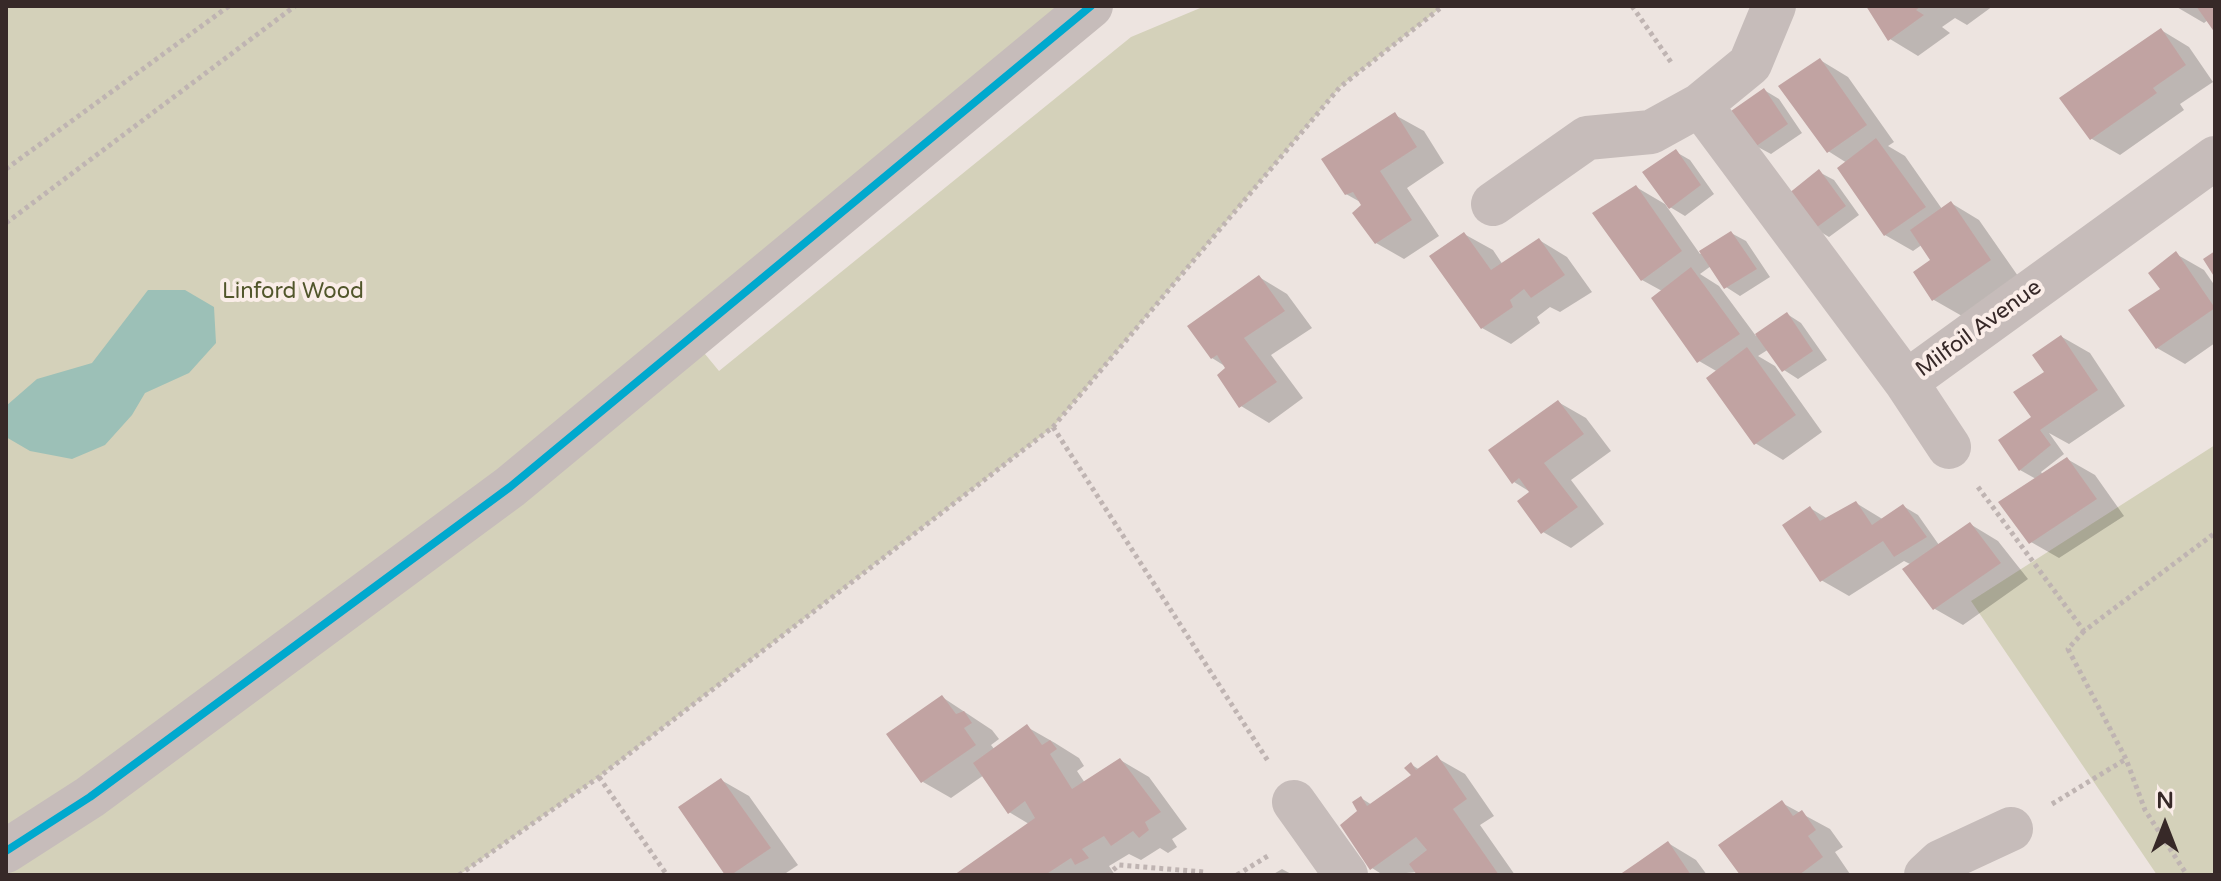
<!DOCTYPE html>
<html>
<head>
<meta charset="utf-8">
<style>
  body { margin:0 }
  #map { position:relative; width:2221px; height:881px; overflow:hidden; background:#ede4e0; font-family:"Varela Round",sans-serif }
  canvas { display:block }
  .frame { position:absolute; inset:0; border:8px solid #372928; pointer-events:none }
  .north { position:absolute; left:2125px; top:785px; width:80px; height:80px; -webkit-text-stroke:6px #faede8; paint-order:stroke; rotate:0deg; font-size:22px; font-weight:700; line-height:32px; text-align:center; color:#372928 }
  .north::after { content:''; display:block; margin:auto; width:28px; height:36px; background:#372928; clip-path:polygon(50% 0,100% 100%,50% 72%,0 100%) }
</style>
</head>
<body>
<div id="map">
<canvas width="2221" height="881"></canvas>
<div class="frame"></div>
<div class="north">N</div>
</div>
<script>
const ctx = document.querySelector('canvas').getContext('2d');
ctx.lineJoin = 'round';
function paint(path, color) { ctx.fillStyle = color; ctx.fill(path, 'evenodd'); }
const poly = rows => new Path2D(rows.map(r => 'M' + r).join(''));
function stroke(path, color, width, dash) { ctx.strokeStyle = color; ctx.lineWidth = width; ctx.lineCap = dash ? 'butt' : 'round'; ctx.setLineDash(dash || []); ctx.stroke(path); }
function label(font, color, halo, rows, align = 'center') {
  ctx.font = font + ' "Varela Round",sans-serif'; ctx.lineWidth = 8; ctx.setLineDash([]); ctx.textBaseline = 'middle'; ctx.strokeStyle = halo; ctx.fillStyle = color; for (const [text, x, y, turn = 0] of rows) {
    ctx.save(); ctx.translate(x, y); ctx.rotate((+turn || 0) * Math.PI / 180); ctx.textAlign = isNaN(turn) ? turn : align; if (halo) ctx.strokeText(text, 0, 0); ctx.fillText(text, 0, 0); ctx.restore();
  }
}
paint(poly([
  [6,6,1091,6,691,337,719,371,1131,37,1205,6,1443,6,1340,87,1053,427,599,777,459,875,6,875],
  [2215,445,2215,875,2157,875,1971,601]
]), '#d4d1ba');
paint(poly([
  [148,290,185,290,214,307,216,343,189,373,145,393,132,415,105,445,72,459,30,451,6,437,6,406,37,379,92,363]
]), '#9cc0b7');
paint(poly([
  [1868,6,1993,6,1967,25,1955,18,1942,27,1950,33,1918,56,1890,39],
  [2175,6,2215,6,2215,30,2208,20,2204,23],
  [2161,30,2189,47,2213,82,2180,104,2184,110,2120,155,2092,139,2062,98],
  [1820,60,1848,77,1894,142,1888,146,1905,156,1942,209,1951,203,1979,220,2018,276,1962,316,1934,300,1933,260,1923,244,1913,251,1885,235,1847,163,1828,151],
  [1764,90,1779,99,1802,133,1771,154,1756,146],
  [1395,115,1424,131,1444,163,1407,188,1439,236,1404,259,1376,243,1362,203,1346,194],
  [1676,152,1690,160,1714,194,1685,216,1665,204,1700,254,1731,233,1746,241,1770,277,1740,296,1726,287,1711,266,1700,274,1719,286,1756,336,1787,314,1801,323,1827,360,1798,379,1784,370,1769,349,1758,356,1775,366,1822,432,1783,460,1755,443,1718,372,1699,361,1662,291,1642,280,1636,187,1670,207],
  [1819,172,1834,180,1859,215,1829,237,1814,228],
  [1464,234,1493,250,1503,265,1539,240,1567,257,1592,292,1560,312,1550,307,1537,317,1540,323,1511,344,1482,328],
  [2176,254,2204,270,2215,286,2215,343,2185,364,2157,348,2163,290],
  [1259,277,1287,294,1312,328,1271,355,1303,398,1269,423,1241,406,1228,368,1212,358],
  [2062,337,2090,353,2125,406,2069,444,2049,433,2064,454,2041,472,2043,475,2067,459,2095,475,2124,516,2059,558,2031,542,2036,479,2020,470,2047,372],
  [1558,402,1586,418,1611,451,1571,480,1604,524,1571,548,1543,532,1532,493,1514,482],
  [1856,503,1884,520,1903,506,1918,515,1939,545,1970,524,1998,541,2028,579,1963,625,1935,609,1905,569,1912,565,1904,561,1849,596,1821,580,1810,508,1828,519],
  [942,697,992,730,999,739,991,745,995,750,1027,727,1055,743,1079,758,1084,766,1077,771,1085,783,1120,760,1149,777,1187,829,1172,839,1177,847,1168,853,1160,848,1141,860,1129,854,1109,866,1115,875,956,875,1029,824,1009,812,984,775,951,798,923,782],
  [1437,758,1465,774,1494,816,1480,825,1515,875,1420,875,1418,872,1383,875,1372,868,1359,812,1361,798,1372,805,1414,775,1412,765,1420,770],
  [721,780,749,796,798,865,783,875,727,875],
  [1782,803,1830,829,1843,847,1835,852,1850,874,1742,875],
  [1668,843,1696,860,1707,875,1622,875],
  [1282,869,1293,875,1272,875]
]), '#0003');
paint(poly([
  [1866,6,1921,6,1916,10,1924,15,1888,41],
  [2196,6,2215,6,2215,33],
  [2161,28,2186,65,2153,88,2157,93,2090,140,2059,98],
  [1820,58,1867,125,1827,153,1778,86],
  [1764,88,1788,124,1755,147,1731,111],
  [1395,112,1417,147,1380,171,1412,220,1375,244,1352,213,1361,205,1353,192,1345,195,1321,159],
  [1876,138,1926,207,1884,236,1837,168],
  [1676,149,1701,185,1669,209,1642,172],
  [1819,169,1846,206,1813,230,1788,194],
  [1636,185,1682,251,1641,281,1592,213],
  [1951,201,1991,260,1932,301,1913,272,1930,260,1910,230],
  [1731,231,1757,269,1724,289,1699,251],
  [1464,232,1491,270,1539,238,1565,275,1531,298,1524,289,1510,300,1513,307,1481,329,1429,256],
  [2176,251,2215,308,2156,349,2128,310,2160,289,2148,273],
  [2215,251,2215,278,2203,259],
  [1691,267,1740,334,1697,363,1651,298],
  [1259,275,1285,311,1244,338,1277,382,1239,408,1217,375,1225,368,1217,355,1211,359,1187,326],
  [1787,312,1813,351,1782,372,1755,334],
  [2061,335,2098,390,2040,430,2051,445,2019,471,1998,440,2031,417,2013,392,2044,372,2032,355],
  [1747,347,1796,415,1754,445,1706,378],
  [1558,400,1584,434,1544,463,1578,507,1541,534,1517,501,1529,492,1519,478,1512,484,1488,450],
  [2067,457,2097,499,2029,544,1998,502],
  [1856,501,1872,525,1903,504,1927,537,1894,557,1883,541,1820,582,1782,525,1810,506,1820,521],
  [1970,522,2001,563,1933,610,1902,569],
  [942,695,956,714,964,711,972,723,964,728,976,745,921,783,886,734],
  [1027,724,1042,745,1050,740,1057,749,1050,754,1072,789,1120,758,1161,812,1145,822,1149,830,1139,838,1133,831,1111,846,1104,836,1082,849,1089,858,1075,865,1071,858,1045,875,954,875,1035,818,1025,801,1008,814,973,763],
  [1437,755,1467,799,1453,809,1499,875,1417,875,1409,864,1427,850,1416,837,1370,870,1340,825,1357,811,1352,802,1361,796,1367,806,1411,775,1404,768,1411,762,1416,770],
  [721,778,771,848,731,875,725,875,678,807],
  [1782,800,1793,816,1802,810,1816,830,1808,836,1823,857,1799,875,1740,875,1718,845],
  [1668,841,1691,875,1619,875,1638,862]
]), '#c1a3a2');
stroke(poly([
  [1632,6,1673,65],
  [6,169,229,6],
  [6,223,295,6],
  [1053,427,1268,761],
  [1978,487,2084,631,2215,533],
  [2084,631,2068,649,2126,759,2145,810,2187,875],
  [599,777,667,875],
  [2052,804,2126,759],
  [459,875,599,777,1053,427,1340,87,1443,6],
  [1107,875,1119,865,1204,872,1206,875],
  [1237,875,1271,854]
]), '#bfb4b2', 5, [4, 4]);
stroke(poly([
  [1700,105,1906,382,2215,158],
  [1493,204,1587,138,1651,132,1700,105,1750,64,1774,6],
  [1906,382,1949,447],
  [1294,802,1346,875],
  [1926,875,1940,862,2011,829]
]), '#c6bcba', 44);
stroke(poly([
  [6,851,90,797,510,487,1091,6]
]), '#c6bcba', 44);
stroke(poly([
  [6,851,90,797,510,487,1091,6]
]), '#00a9ce', 8);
label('22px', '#51562b', '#faede8', [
  ["Linford Wood",293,292]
]);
label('22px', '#372928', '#faede8', [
  ["Milfoil Avenue",1979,329,-36]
]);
</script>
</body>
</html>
